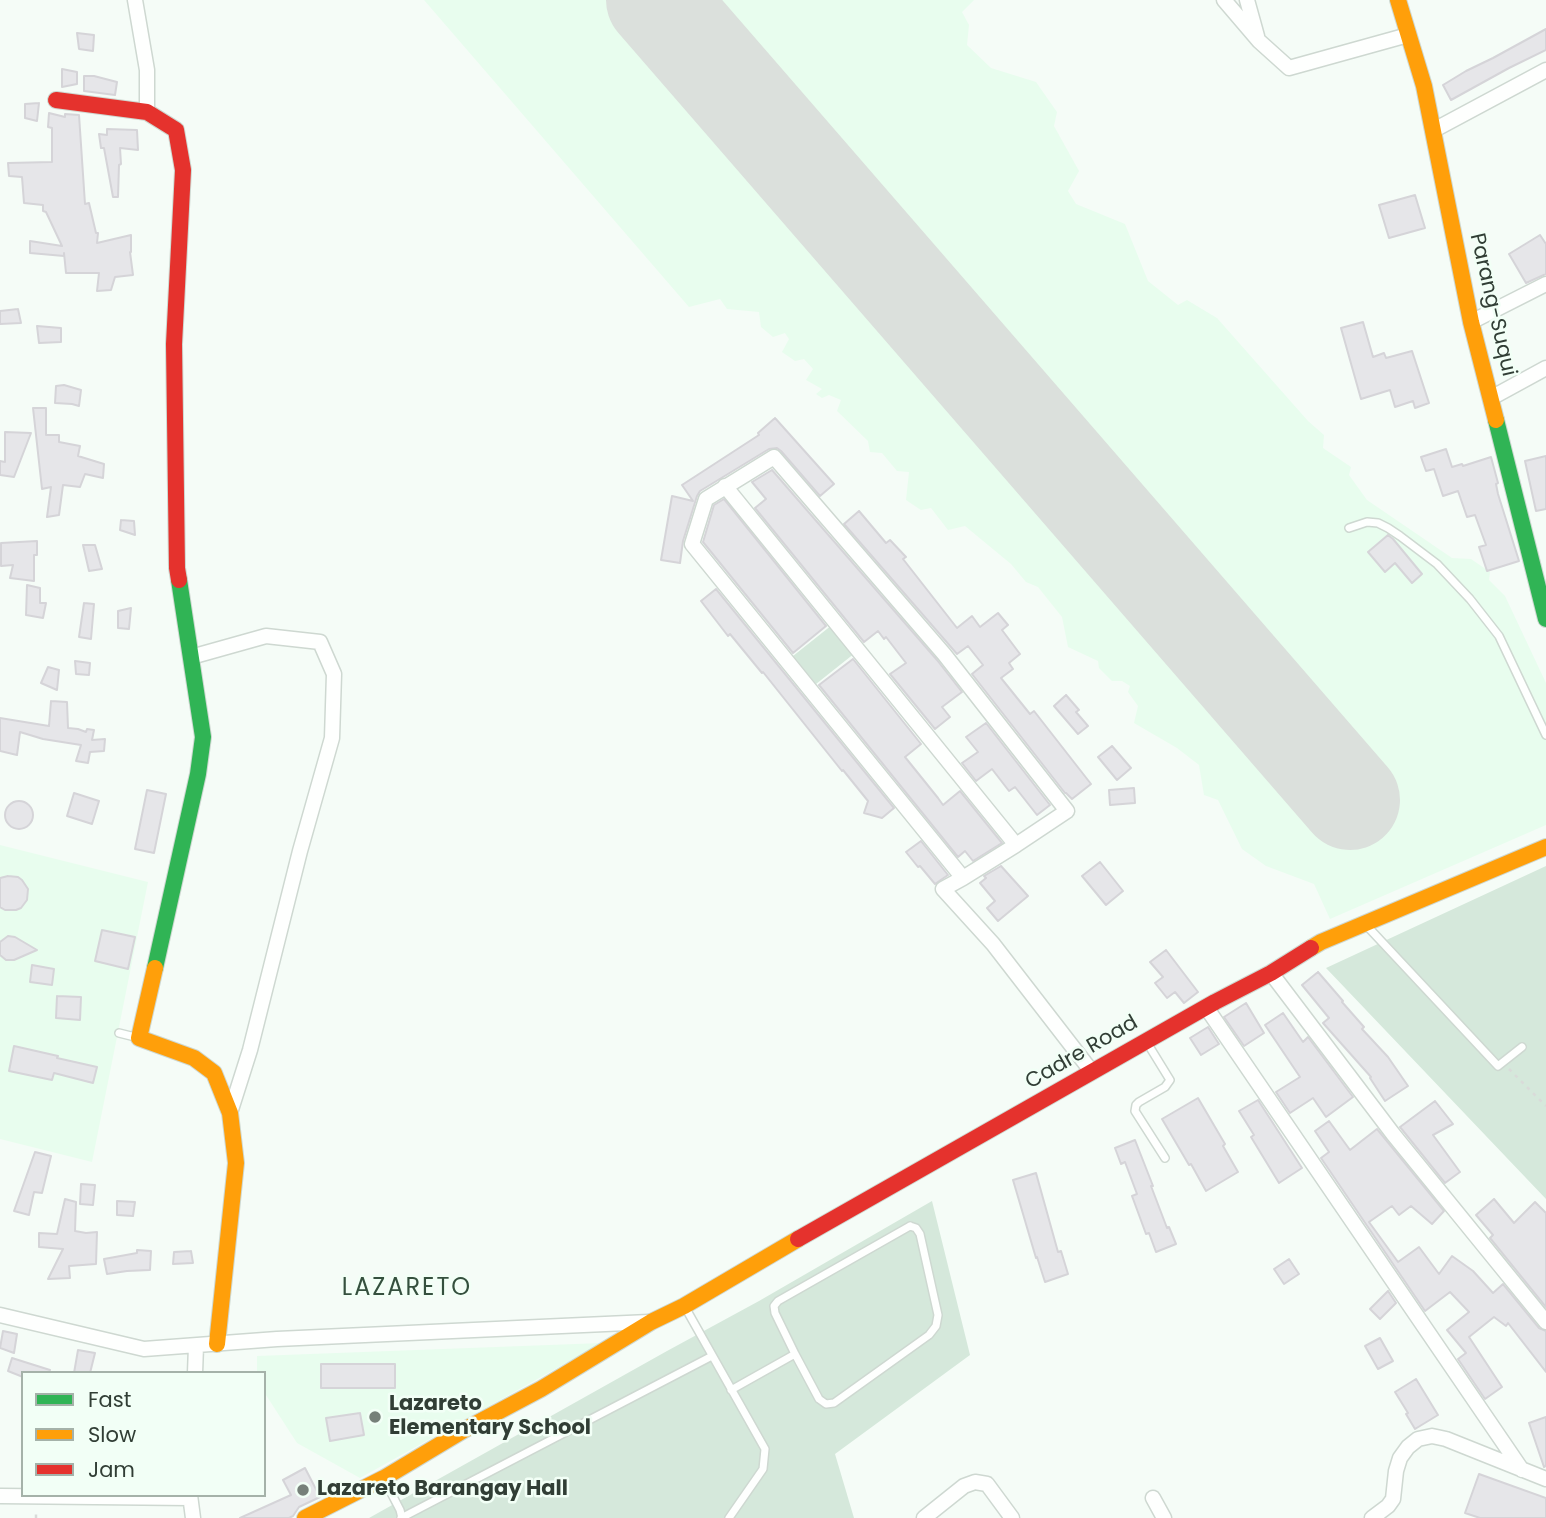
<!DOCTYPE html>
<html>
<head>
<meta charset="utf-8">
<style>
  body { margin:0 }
  #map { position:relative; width:1546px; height:1518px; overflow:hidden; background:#f5fcf7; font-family:Poppins,sans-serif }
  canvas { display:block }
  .legend { position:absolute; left:21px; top:1371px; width:245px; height:126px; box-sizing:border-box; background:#f2fff6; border:2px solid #a5b2a9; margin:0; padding:9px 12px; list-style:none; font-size:21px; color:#313e35 }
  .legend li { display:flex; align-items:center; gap:14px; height:35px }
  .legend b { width:35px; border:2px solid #a5b2a9 }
</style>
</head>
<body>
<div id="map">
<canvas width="1546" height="1518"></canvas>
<ul class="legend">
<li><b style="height:9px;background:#30b455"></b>Fast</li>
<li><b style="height:9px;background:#ff9f0a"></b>Slow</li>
<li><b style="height:9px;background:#e5322d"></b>Jam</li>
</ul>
</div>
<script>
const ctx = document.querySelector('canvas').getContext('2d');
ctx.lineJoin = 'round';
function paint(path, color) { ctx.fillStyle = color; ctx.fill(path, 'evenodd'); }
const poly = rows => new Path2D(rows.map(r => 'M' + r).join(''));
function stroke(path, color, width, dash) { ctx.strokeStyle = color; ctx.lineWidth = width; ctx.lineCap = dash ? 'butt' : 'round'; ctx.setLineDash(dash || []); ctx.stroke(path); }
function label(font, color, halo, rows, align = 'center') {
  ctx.font = font + ' Poppins,sans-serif'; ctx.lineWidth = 5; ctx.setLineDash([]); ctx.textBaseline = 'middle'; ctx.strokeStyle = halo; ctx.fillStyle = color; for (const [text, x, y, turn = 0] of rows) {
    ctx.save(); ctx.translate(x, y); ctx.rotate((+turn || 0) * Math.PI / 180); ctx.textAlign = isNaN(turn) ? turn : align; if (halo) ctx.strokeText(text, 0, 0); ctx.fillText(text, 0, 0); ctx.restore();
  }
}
paint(poly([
  [424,0,974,0,962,12,969,25,967,45,991,68,1036,82,1057,112,1054,126,1079,171,1068,191,1076,204,1125,224,1148,281,1178,305,1187,300,1217,318,1308,421,1324,435,1323,448,1351,467,1349,475,1367,500,1452,558,1471,559,1490,572,1489,580,1505,596,1546,683,1546,825,1330,919,1314,884,1266,866,1242,849,1218,800,1204,795,1199,765,1177,748,1134,723,1138,706,1128,692,1130,686,1122,681,1112,681,1099,668,1098,661,1068,647,1062,617,1038,587,1026,582,1011,564,965,526,948,530,931,508,921,510,906,500,909,472,897,471,882,453,870,452,868,441,837,411,841,400,829,395,822,398,816,394,822,389,806,380,813,369,804,359,795,361,782,352,789,339,785,333,773,337,761,327,759,312,727,309,720,299,689,307],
  [0,845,148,882,92,1162,0,1139],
  [602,1343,360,1478,297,1443,264,1392,264,1373,257,1373,257,1356]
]), '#e8fdee');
paint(poly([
  [832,625,855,653,816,684,793,656],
  [1546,866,1546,1199,1326,968],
  [932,1201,970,1355,835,1454,854,1518,369,1518,667,1351,759,1301]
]), '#d5e8db');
stroke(poly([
  [656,0,1350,800]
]), '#dbe0dc', 100);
const building = poly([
  [1546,29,1546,50,1509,68,1451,100,1443,85,1466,71,1493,58,1546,29],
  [77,33,94,35,93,51,79,49,77,33],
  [62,69,77,72,77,84,62,87,62,69],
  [84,76,94,76,117,82,115,95,84,91,84,76],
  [39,103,37,121,25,118,25,104,39,103],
  [49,113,65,117,65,114,79,115,85,204,89,203,96,233,98,233,97,243,131,235,131,252,130,252,133,275,115,277,111,290,97,291,99,273,66,273,64,253,64,256,30,253,30,241,62,246,46,212,43,211,43,205,24,203,22,177,9,176,8,163,52,162,52,128,48,127,49,113],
  [107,129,137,130,138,150,120,148,121,164,119,165,118,197,113,197,104,148,101,148,99,134,107,135,107,129],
  [1415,195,1425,228,1389,238,1379,205,1415,195],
  [1540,235,1546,244,1546,274,1526,283,1509,254,1540,235],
  [18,309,21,323,0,324,0,311,18,309],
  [1363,322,1373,357,1384,353,1386,358,1412,351,1429,403,1415,408,1413,401,1395,407,1390,390,1361,399,1341,328,1363,322],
  [37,326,61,328,61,342,39,343,37,326],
  [64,385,81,390,79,406,72,404,55,403,56,386,64,385],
  [33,408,46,408,46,435,59,435,59,442,80,446,78,456,104,464,103,478,85,474,80,487,63,485,59,515,47,517,51,487,42,489,33,408],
  [775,418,834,484,820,496,781,451,777,448,769,449,700,491,697,496,683,541,680,563,661,560,672,496,693,501,682,485,759,435,758,433,775,418],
  [5,432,31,433,14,477,0,475,0,461,5,462,5,432],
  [1446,449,1452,467,1462,464,1463,466,1491,457,1498,483,1496,484,1498,494,1519,561,1487,571,1479,547,1486,545,1475,515,1467,517,1458,491,1443,496,1434,469,1426,471,1421,457,1446,449],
  [1546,456,1546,509,1536,511,1525,461,1546,456],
  [772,470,937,660,962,692,942,707,950,717,935,729,890,674,906,663,886,637,884,639,878,631,864,642,755,508,766,499,752,482,772,470],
  [724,499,826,626,793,653,703,542,714,505,724,499],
  [859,511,886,543,890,540,906,557,903,559,957,628,972,616,980,627,998,613,1008,625,1002,630,1020,654,1009,663,1013,669,1001,678,1030,714,1034,711,1091,784,1072,799,1066,793,1065,793,972,674,983,665,968,646,957,654,844,524,859,511],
  [121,520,134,521,135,535,120,530,121,520],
  [1388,535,1393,539,1422,574,1412,583,1395,563,1385,572,1368,552,1388,535],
  [37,541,37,555,34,555,34,581,10,578,13,565,1,566,1,543,37,541],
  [83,545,95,545,102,569,89,571,83,545],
  [27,585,40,588,40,603,46,603,43,618,26,615,27,585],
  [716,589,894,808,882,818,864,813,868,801,843,770,842,771,763,672,762,673,730,634,728,636,701,601,716,589],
  [84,603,94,604,91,639,79,637,84,603],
  [131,608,129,629,118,628,118,611,131,608],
  [853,659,921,744,905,757,938,798,943,805,960,791,1002,843,973,861,965,851,958,857,819,685,853,659],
  [75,661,90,663,89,675,76,674,75,661],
  [48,667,59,670,57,690,41,683,48,667],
  [1066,695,1079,710,1076,712,1088,726,1078,734,1054,706,1066,695],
  [51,701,67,702,68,728,78,729,86,732,87,729,94,730,92,740,105,739,104,751,90,752,88,763,76,761,81,745,43,739,20,732,17,755,0,751,0,718,49,726,51,701],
  [986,723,1050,805,1037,815,1015,787,1009,791,992,769,976,781,962,763,978,752,966,737,986,723],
  [1112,746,1131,768,1117,780,1098,757,1112,746],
  [1134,788,1135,803,1110,805,1109,790,1134,788],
  [147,790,166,794,154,853,135,849,147,790],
  [74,793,99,801,92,824,67,816,74,793],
  '5 815a14 14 0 1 1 28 0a14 14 0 1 1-28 0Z',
  [921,841,948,875,935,884,920,866,918,867,906,852,921,841],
  [1100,862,1123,891,1106,905,1082,876,1100,862],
  [1001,866,1028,896,998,921,987,908,995,901,980,883,986,878,984,876,1001,866],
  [8,876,18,877,22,880,28,889,27,900,21,908,16,910,5,910,0,907,0,878,8,876],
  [102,930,135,937,128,969,95,961,102,930],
  [8,936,15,937,37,950,14,960,6,960,0,955,0,942,8,936],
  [1166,950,1198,992,1184,1003,1175,992,1167,998,1155,983,1163,977,1150,962,1166,950],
  [32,965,54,969,52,985,30,982,32,965],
  [1318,972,1343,1001,1342,1002,1364,1027,1362,1029,1388,1057,1408,1086,1385,1101,1370,1078,1371,1077,1323,1023,1329,1018,1302,985,1318,972],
  [57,996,81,997,80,1020,56,1018,57,996],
  [1246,1003,1264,1033,1244,1046,1224,1017,1246,1003],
  [1283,1013,1303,1042,1308,1037,1353,1097,1326,1117,1313,1098,1290,1113,1276,1092,1300,1077,1265,1025,1283,1013],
  [1208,1027,1219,1044,1201,1055,1190,1038,1208,1027],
  [14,1046,58,1056,57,1058,97,1067,93,1083,54,1073,52,1080,9,1071,14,1046],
  [1198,1098,1225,1144,1223,1146,1238,1172,1206,1191,1191,1164,1189,1165,1162,1119,1198,1098],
  [1258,1100,1302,1168,1279,1183,1251,1137,1254,1135,1239,1111,1258,1100],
  [1435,1101,1453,1124,1433,1135,1460,1172,1445,1183,1400,1127,1435,1101],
  [1329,1121,1350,1150,1377,1129,1444,1211,1432,1224,1411,1206,1399,1215,1392,1206,1369,1222,1398,1262,1419,1247,1439,1274,1452,1256,1473,1271,1493,1293,1503,1284,1539,1328,1546,1331,1546,1372,1508,1323,1506,1326,1494,1317,1469,1337,1502,1387,1485,1399,1458,1359,1466,1353,1447,1330,1469,1312,1450,1292,1425,1311,1321,1158,1329,1152,1315,1131,1329,1121],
  [1135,1140,1153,1186,1151,1186,1167,1228,1169,1227,1176,1244,1156,1252,1149,1233,1146,1234,1132,1196,1137,1194,1125,1162,1121,1164,1115,1148,1135,1140],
  [35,1152,51,1156,42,1193,34,1192,29,1215,14,1211,35,1152],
  [1036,1173,1058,1252,1061,1251,1068,1274,1045,1282,1037,1257,1036,1258,1013,1180,1036,1173],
  [81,1184,95,1185,93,1205,80,1204,81,1184],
  [65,1199,76,1202,75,1231,86,1233,97,1232,96,1264,69,1266,70,1278,48,1279,63,1249,39,1247,39,1233,57,1234,65,1199],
  [1494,1199,1514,1223,1535,1202,1546,1213,1546,1307,1490,1238,1493,1235,1476,1215,1494,1199],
  [117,1201,135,1202,133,1216,117,1215,117,1201],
  [137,1250,151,1251,150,1270,127,1271,107,1274,104,1259,137,1253,137,1250],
  [191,1251,193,1263,173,1264,174,1252,191,1251],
  [1289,1259,1299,1274,1284,1284,1274,1269,1289,1259],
  [1388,1291,1396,1303,1380,1319,1370,1309,1388,1291],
  [3,1331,17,1334,14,1353,0,1348,3,1331],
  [1380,1338,1393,1361,1378,1369,1365,1346,1380,1338],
  [78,1350,95,1353,90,1373,74,1373,78,1350],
  [12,1358,50,1370,49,1373,23,1373,23,1377,8,1371,12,1358],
  [321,1364,395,1364,395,1388,321,1388,321,1364],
  [1416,1379,1438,1415,1415,1429,1406,1414,1408,1413,1395,1392,1416,1379],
  [360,1413,364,1435,330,1441,326,1418,360,1413],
  [1546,1417,1546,1466,1544,1467,1529,1423,1546,1417],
  [305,1468,320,1497,299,1507,293,1516,289,1518,240,1518,291,1495,283,1480,305,1468],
  [1479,1474,1546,1498,1546,1518,1480,1518,1465,1513,1479,1474]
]);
paint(building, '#e6e6e9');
stroke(building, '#d5d4d8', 2);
const lane = poly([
  [1349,528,1367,522,1378,523,1388,528,1400,536,1437,564,1470,599,1499,636,1546,735],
  [1367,926,1498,1066,1522,1047],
  [119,1033,139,1038],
  [1146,1041,1170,1080,1165,1087,1139,1102,1136,1105,1135,1111,1165,1158],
  [910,1226,916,1228,920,1234,938,1315,936,1326,929,1335,834,1403,826,1404,819,1399,795,1354,775,1313,774,1306,778,1301,910,1226],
  [685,1307,765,1449,763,1469,729,1518],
  [731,1390,795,1354],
  [385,1481,400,1510,402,1518],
  [401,1518,712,1356]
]);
const street = poly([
  [135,0,147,70,147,112],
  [1224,0,1259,41,1289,68,1408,35],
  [1247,0,1257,36],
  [1434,130,1546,70],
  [1471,322,1546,284],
  [1491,398,1546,368],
  [725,486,1016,845],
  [191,657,266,636,320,642,334,674,332,738,300,851,250,1050,230,1113],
  [963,878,692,544,706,499,774,457,944,654,1067,811,1016,845,963,878,943,889,993,944,1092,1072],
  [1271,973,1393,1134,1546,1322],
  [1206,1007,1522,1470],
  [0,1315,144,1349,277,1339,649,1322],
  [195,1373,196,1346],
  [190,1495,193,1518],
  [0,1496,190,1498],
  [1153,1498,1164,1518],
  [924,1518,964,1486,975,1482,987,1484,1012,1518],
  [1372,1518,1388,1506,1393,1499,1396,1471,1400,1458,1408,1447,1418,1439,1432,1436,1446,1439,1546,1479]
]);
const fast = poly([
  [1496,420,1546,619],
  [155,968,198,774,203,737,179,580]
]);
const slow = poly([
  [1398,0,1424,86,1471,322,1496,420],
  [1311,948,1321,942,1546,847],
  [155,968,139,1038,194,1058,214,1073,230,1113,236,1163,217,1344],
  [305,1518,384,1478,464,1430,541,1389,651,1322,684,1306,798,1239]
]);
const jam = poly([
  [56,100,147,112,176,130,183,170,174,344,177,568,179,580],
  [798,1239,1215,1002,1271,973,1311,948]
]);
stroke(lane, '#ced8d1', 10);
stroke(street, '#ced8d1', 17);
stroke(fast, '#ced8d1', 18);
stroke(slow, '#ced8d1', 18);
stroke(jam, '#ced8d1', 18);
stroke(poly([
  [1509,1069,1546,1106],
  [36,1518,36,1511]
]), '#d9dbd9', 2.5, [3.5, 5]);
stroke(lane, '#fefffe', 7);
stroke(street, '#fefffe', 14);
stroke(fast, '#30b455', 16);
stroke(slow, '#ff9f0a', 16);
stroke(jam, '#e5322d', 16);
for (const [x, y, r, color] of [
  [375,1417,7,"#768079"],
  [303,1490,7,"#768079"]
]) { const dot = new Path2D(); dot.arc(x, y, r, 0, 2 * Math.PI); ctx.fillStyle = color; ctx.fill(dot); stroke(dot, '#f2fff6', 2.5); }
label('21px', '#313e35', '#f2fff6', [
  ["Parang-Suqui",1492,305,77],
  ["Cadre Road",1082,1053,-30]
]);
label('bold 21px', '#313e35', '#f2fff6', [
  ["Lazareto",389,1405],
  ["Elementary School",389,1429],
  ["Lazareto Barangay Hall",317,1490]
], 'left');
ctx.letterSpacing = '2px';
label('24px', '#35503e', '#f2fff6', [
  ["LAZARETO",407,1289]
]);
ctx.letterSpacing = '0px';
</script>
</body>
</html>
